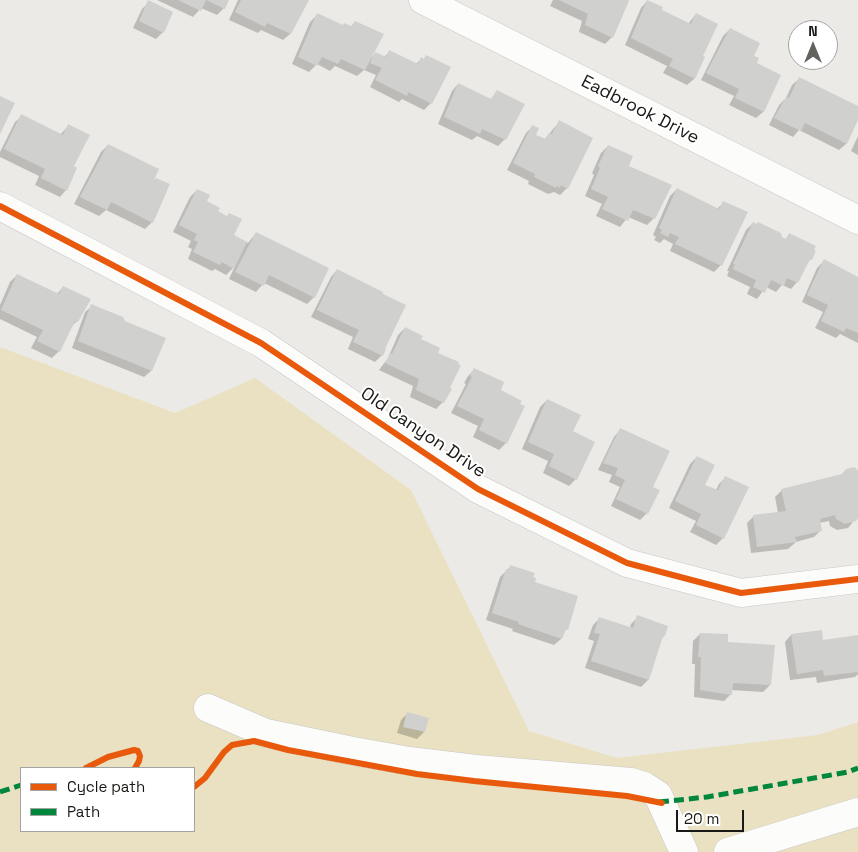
<!DOCTYPE html>
<html>
<head>
<meta charset="utf-8">
<style>
  body { margin:0 }
  #map { position:relative; width:858px; height:852px; overflow:hidden; background:#ebeae7; font-family:"Space Grotesk",sans-serif }
  canvas { display:block }
  .legend { position:absolute; left:20px; top:767px; width:175px; height:65px; box-sizing:border-box; background:#fff; border:1px solid #a3a3a2; margin:0; padding:6px 9px; list-style:none; font-size:15px; color:#181816 }
  .legend li { display:flex; align-items:center; gap:10px; height:25px }
  .legend b { width:25px; border:1px solid #a3a3a2 }
  .north { position:absolute; left:788px; top:20px; width:50px; height:50px; box-sizing:border-box; background:#fff; border:1px solid #a3a3a2; border-radius:50%; rotate:0deg; font-size:14px; font-weight:700; line-height:20px; text-align:center; color:#181816 }
  .north::after { content:''; display:block; margin:auto; width:18px; height:22px; background:#62625f; clip-path:polygon(50% 0,100% 100%,50% 72%,0 100%) }
  .scale { position:absolute; left:676px; top:810px; width:68px; height:22px; box-sizing:border-box; border:2px solid #181816; border-top:0; padding-left:6px; font-size:15px; line-height:18px; white-space:nowrap; color:#181816; -webkit-text-stroke:4px #fff; paint-order:stroke }
</style>
</head>
<body>
<div id="map">
<canvas width="858" height="852"></canvas>
<ul class="legend">
<li><b style="height:6px;background:#e8590c"></b>Cycle path</li>
<li><b style="height:6px;background:#00873e"></b>Path</li>
</ul>
<div class="north">N</div>
<div class="scale">20 m</div>
</div>
<script>
const ctx = document.querySelector('canvas').getContext('2d');
ctx.lineJoin = 'round';
function paint(path, color) { ctx.fillStyle = color; ctx.fill(path, 'evenodd'); }
const poly = rows => new Path2D(rows.map(r => 'M' + r).join(''));
function stroke(path, color, width, dash) { ctx.strokeStyle = color; ctx.lineWidth = width; ctx.lineCap = dash ? 'butt' : 'round'; ctx.setLineDash(dash || []); ctx.stroke(path); }
function label(font, color, halo, rows, align = 'center') {
  ctx.font = font + ' "Space Grotesk",sans-serif'; ctx.lineWidth = 4; ctx.setLineDash([]); ctx.textBaseline = 'middle'; ctx.strokeStyle = halo; ctx.fillStyle = color; for (const [text, x, y, turn = 0] of rows) {
    ctx.save(); ctx.translate(x, y); ctx.rotate((+turn || 0) * Math.PI / 180); ctx.textAlign = isNaN(turn) ? turn : align; if (halo) ctx.strokeText(text, 0, 0); ctx.fillText(text, 0, 0); ctx.restore();
  }
}
paint(poly([
  [0,347,175,413,255,378,411,490,529,731,617,758,818,735,858,722,858,852,0,852],
  [21,768,194,768,194,831,21,831]
]), '#e9e1c1');
paint(poly([
  [157,0,228,0,224,8,217,15,201,8,193,17],
  [238,0,308,0,290,34,283,40,261,30,258,33,229,20],
  [553,0,625,0,612,37,605,44,579,32,582,21,550,6],
  [647,1,660,10,688,24,696,14,701,56,694,79,687,85,663,73,667,66,625,45,641,8],
  [149,2,163,32,156,39,133,28,142,9],
  [317,15,370,59,376,53,384,57,389,52,415,65,421,59,431,103,424,110,402,99,399,102,370,87,376,75,364,70,357,76,335,66,330,71,317,64,309,72,292,64,310,22],
  [730,29,752,56,755,64,779,75,763,112,756,118,729,105,734,96,701,80,723,36],
  [799,79,858,107,858,118,846,144,839,150,799,130,793,137,769,125,779,105,786,98,792,85],
  [458,84,490,100,497,92,505,139,498,146,477,136,472,140,438,124,452,91],
  [22,116,60,135,69,125,73,167,66,190,60,197,35,185,39,176,0,157,0,152,15,122],
  [559,122,567,188,560,195,554,192,548,194,528,184,529,181,507,170,526,133,533,126,534,135,544,140],
  [858,136,858,155,851,151],
  [108,145,152,183,152,222,145,229,106,210,99,216,74,204,101,152],
  [608,146,627,166,654,218,647,225,628,217,620,227,596,216,602,204,585,196,594,175,592,173,601,153],
  [677,189,717,209,724,202,721,265,714,272,670,251,673,244,664,239,660,243,654,240,656,237,653,235,670,196],
  [197,190,205,202,216,212,233,236,248,243,256,233,314,297,307,304,264,283,256,292,229,279,235,266,226,275,215,269,212,271,188,259,192,249,188,247,191,241,173,232,190,197],
  [753,223,785,240,789,235,811,259,806,264,797,282,791,289,782,285,776,292,766,287,757,299,747,294,750,287,727,276,729,271,727,271,746,230],
  [824,261,858,278,858,343,840,334,836,338,815,328,823,312,802,302,817,268],
  [337,270,382,355,375,362,348,349,353,337,311,317,331,277],
  [17,275,57,294,63,287,77,321,70,328,59,351,52,358,31,348,37,337,0,319,0,305,10,282],
  [92,306,124,322,164,339,151,371,144,377,72,348,85,312],
  [405,328,436,354,443,402,436,409,410,397,413,386,379,370,388,358,398,335],
  [475,369,499,391,506,443,499,450,473,437,478,426,451,413,466,384,464,383,468,376],
  [547,400,571,432,576,479,569,486,543,473,548,461,522,449,540,407],
  [620,430,652,487,647,513,640,520,611,506,620,487,609,482,612,475,598,470,614,437],
  [697,457,703,486,716,490,719,484,726,477,723,538,716,545,690,532,696,521,669,508,690,464],
  [858,471,858,516,848,528,837,530,830,526,829,521,819,523,821,530,814,537,796,542,788,549,751,553,747,523,754,516,778,513,775,497,782,490],
  [511,566,532,578,533,583,567,629,563,632,561,639,554,645,512,631,513,629,486,620,500,577],
  [638,617,664,636,661,639,648,680,641,687,585,668,594,641,588,639,593,625,600,618,630,628,631,624],
  [700,634,727,643,770,685,763,692,731,690,731,694,724,701,694,697,695,664,692,664,693,641],
  [791,635,822,641,858,636,858,674,855,677,817,683,816,677,790,680,785,642],
  [408,713,424,732,417,739,397,733,401,720]
]), '#0003');
paint(poly([
  [148,0,173,12,164,33,139,21],
  [178,0,229,0,225,9,206,0,201,11],
  [241,0,309,0,291,34,267,23,265,27,235,12],
  [559,0,628,0,629,1,613,38,585,25,588,14],
  [647,0,663,7,662,10,691,24,696,13,718,24,703,56,705,57,695,79,669,66,673,59,631,38],
  [317,13,343,25,344,23,351,26,355,21,384,34,365,70,341,59,338,64,322,57,317,66,298,57],
  [730,28,760,43,754,56,759,58,757,63,781,75,764,112,735,98,739,89,706,73],
  [389,50,418,64,421,57,424,59,426,55,451,67,432,104,408,92,407,96,375,80,382,68,370,63,375,52,386,57],
  [799,77,858,106,858,120,847,144,805,123,801,131,774,118,786,97,789,98],
  [458,83,491,99,497,90,525,104,506,140,482,129,480,134,444,117],
  [0,96,15,103,0,134],
  [21,114,63,135,68,124,90,135,74,166,77,168,67,191,41,178,45,169,4,149],
  [559,120,593,138,568,189,561,185,560,188,557,186,556,188,534,177,535,174,513,163,532,125,539,128,536,135,546,139,549,133,552,134],
  [108,144,159,169,154,180,156,178,170,184,153,223,111,202,107,210,80,197],
  [608,145,633,156,629,166,672,185,655,219,633,210,628,221,602,209,608,197,591,189,600,168,598,166],
  [677,188,719,209,723,201,748,212,722,266,675,244,679,237,670,233,668,237,660,233,662,230,659,228],
  [197,189,210,195,207,201,220,208,218,211,227,216,229,213,242,219,234,235,247,242,234,269,222,262,220,265,193,252,198,242,194,240,197,234,179,225],
  [753,222,757,224,758,222,781,233,782,237,786,239,789,233,816,246,814,250,816,251,812,260,810,259,798,283,787,278,784,286,771,280,765,293,753,287,756,280,733,269,735,264,733,264],
  [256,232,329,268,315,298,269,275,264,286,235,272],
  [824,259,858,277,858,333,846,328,844,332,821,321,828,305,807,295],
  [337,269,383,292,383,294,406,305,385,349,386,349,383,356,353,342,359,330,317,310],
  [17,274,59,294,63,286,91,299,78,322,75,321,60,352,37,341,43,330,1,310],
  [91,304,123,317,125,321,166,338,152,371,78,341],
  [405,327,423,336,421,339,440,348,438,353,459,362,458,364,461,365,450,388,452,389,444,403,416,390,419,379,385,363,390,353,392,354],
  [474,368,504,382,501,390,522,401,520,404,525,406,507,444,479,430,484,419,457,406,472,377,470,376],
  [547,399,581,415,573,431,595,442,577,480,549,466,554,454,528,442],
  [620,428,670,451,653,487,660,490,648,514,616,499,625,480,615,475,618,468,603,463],
  [697,456,715,465,705,485,718,490,725,476,749,487,724,539,696,525,701,514,675,501],
  [854,467,858,470,858,518,856,521,845,524,836,519,835,515,820,519,822,531,795,537,797,542,757,547,753,515,786,511,781,489,842,474,846,469],
  [510,565,535,573,533,577,536,578,535,582,578,596,568,630,566,629,562,639,518,624,519,622,492,613,506,569,509,569],
  [637,615,668,626,665,636,663,636,649,680,591,661,600,634,594,633,599,617,633,628],
  [822,630,823,640,858,635,858,672,824,676,823,670,797,674,791,634],
  [700,633,728,634,728,642,775,645,771,685,733,683,732,695,700,690,701,657,698,657],
  [407,712,429,718,425,732,403,727]
]), '#d0d0ce');
const minor = poly([
  [423,0,858,220],
  [0,206,261,343,478,489,627,563,741,593,858,579],
  [208,708,266,733,353,751,409,761,476,769,631,782,644,786,658,795,684,852],
  [728,852,858,812]
]);
stroke(minor, '#c8c7c5', 29);
stroke(minor, '#fcfcfb', 28);
stroke(poly([
  [0,792,21,785],
  [659,802,707,797,848,772,858,768]
]), '#00873e', 5, [10, 5]);
stroke(poly([
  [0,206,261,343,478,489,627,563,741,593,858,579],
  [86,768,108,757,134,750,138,751,140,756,139,761,135,768],
  [194,787,205,778,224,752,232,745,254,741,288,750,417,774,474,781,627,796,662,803]
]), '#e8590c', 6);
label('18px', '#181816', '#fff', [
  ["Eadbrook Drive",640,110,27],
  ["Old Canyon Drive",423,433,34]
]);
</script>
</body>
</html>
